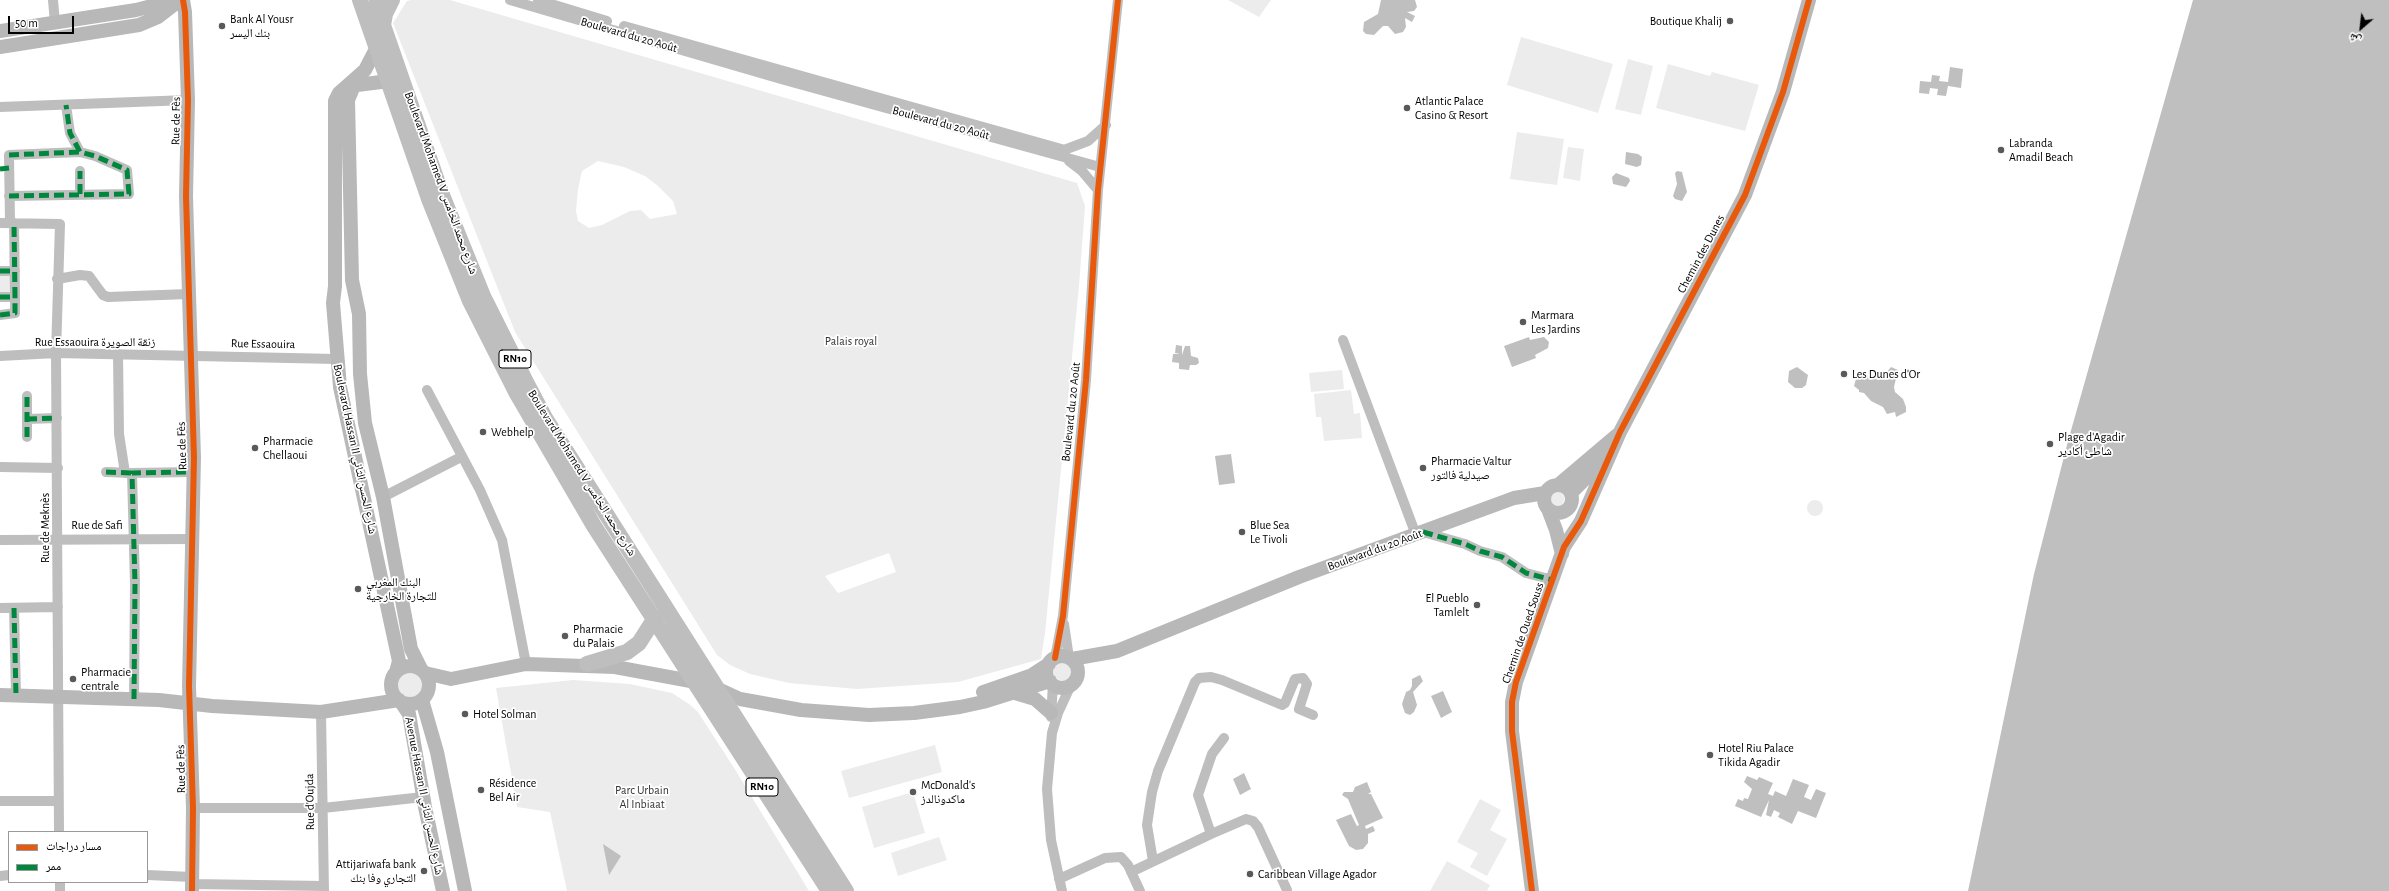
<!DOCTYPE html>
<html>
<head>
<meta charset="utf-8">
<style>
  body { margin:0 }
  #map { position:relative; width:2389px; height:891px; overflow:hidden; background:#fff; font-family:"Alegreya Sans","Noto Naskh Arabic",sans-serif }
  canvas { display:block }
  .legend { position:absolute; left:8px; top:831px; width:140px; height:52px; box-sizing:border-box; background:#fff; border:1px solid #999; margin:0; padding:5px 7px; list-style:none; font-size:12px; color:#000 }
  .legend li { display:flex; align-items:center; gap:8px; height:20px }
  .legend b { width:20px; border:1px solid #999 }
  .north { position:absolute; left:2341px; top:8px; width:40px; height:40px; -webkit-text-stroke:3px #fff; paint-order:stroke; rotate:208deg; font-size:11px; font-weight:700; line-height:16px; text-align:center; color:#000 }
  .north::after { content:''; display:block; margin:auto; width:14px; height:18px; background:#000; clip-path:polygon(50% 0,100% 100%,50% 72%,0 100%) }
  .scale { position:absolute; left:8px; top:16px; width:66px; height:18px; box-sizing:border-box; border:2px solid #000; border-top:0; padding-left:5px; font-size:12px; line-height:14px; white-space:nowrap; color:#000; -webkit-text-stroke:3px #fff; paint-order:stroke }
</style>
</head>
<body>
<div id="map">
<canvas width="2389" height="891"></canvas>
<ul class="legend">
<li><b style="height:5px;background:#e8590c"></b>مسار دراجات</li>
<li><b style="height:5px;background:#00873e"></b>ممر</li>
</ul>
<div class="north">ش</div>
<div class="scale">50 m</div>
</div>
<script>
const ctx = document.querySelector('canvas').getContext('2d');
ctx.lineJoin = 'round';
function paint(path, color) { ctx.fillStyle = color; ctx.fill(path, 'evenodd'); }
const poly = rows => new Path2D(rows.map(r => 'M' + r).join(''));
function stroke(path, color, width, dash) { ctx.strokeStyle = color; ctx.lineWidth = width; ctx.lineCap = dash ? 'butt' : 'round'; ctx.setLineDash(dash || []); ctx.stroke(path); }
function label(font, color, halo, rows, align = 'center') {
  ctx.font = font + ' "Alegreya Sans","Noto Naskh Arabic",sans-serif'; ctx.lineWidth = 3.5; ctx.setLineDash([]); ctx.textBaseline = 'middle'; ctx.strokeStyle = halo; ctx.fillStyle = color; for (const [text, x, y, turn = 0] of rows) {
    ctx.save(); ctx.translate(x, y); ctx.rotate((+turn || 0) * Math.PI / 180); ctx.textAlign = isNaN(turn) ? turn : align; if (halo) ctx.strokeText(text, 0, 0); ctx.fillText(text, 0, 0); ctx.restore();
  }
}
paint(poly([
  [412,0,450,0,1077,183,1085,206,1079,286,1045,633,1041,659,958,682,857,689,789,683,750,674,730,665,717,655,515,332,393,23,407,1],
  [598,161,624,167,645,176,658,186,673,201,677,214,650,219,641,210,630,211,602,225,589,228,578,221,576,211,578,189,582,171],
  [889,553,896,572,838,593,825,576],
  [1228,0,1271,0,1259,17],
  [1521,37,1613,64,1598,113,1507,85],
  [1628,59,1653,66,1641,115,1615,109],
  [1668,64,1710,76,1712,72,1759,85,1745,131,1656,108],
  [1517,132,1564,139,1557,185,1510,179],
  [1568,147,1584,149,1580,181,1563,178],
  [0,275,13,275,13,293,0,294],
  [1342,370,1344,389,1311,392,1309,373],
  [1351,390,1354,414,1360,413,1362,438,1324,441,1321,417,1316,417,1314,394],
  '1548 499a8 8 0 1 1 16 0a8 8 0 1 1-16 0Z',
  '1807 508a8 8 0 1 1 16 0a8 8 0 1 1-16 0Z',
  '1053 671a10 10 0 1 1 20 0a10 10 0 1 1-20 0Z',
  '395 685a15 15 0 1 1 30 0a15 15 0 1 1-30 0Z',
  [573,680,630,684,672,693,689,704,698,712,736,771,809,891,567,891,550,812,517,807,496,688],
  [935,745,942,772,849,798,841,771],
  [913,792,925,833,874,848,862,807],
  [1480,799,1501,810,1490,830,1507,839,1487,876,1470,867,1478,853,1457,842],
  [939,837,947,860,898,876,891,853],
  [1447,861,1490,885,1487,891,1430,891]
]), '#ececec');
paint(poly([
  [1381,0,1415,0,1417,7,1414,11,1407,12,1415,16,1412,22,1405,18,1406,27,1403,32,1395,34,1388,26,1383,26,1374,35,1366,34,1363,31,1364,22,1378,14],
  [2193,0,2389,0,2389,891,1968,891,2034,574,2068,441],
  [1950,67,1963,69,1961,88,1948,86,1946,96,1937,95,1938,89,1930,88,1929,94,1919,93,1920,81,1931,82,1932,75,1940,76,1939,81,1948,82],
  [1626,152,1638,154,1642,157,1641,165,1637,167,1625,164],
  [1677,171,1682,172,1687,192,1682,201,1675,199,1673,196,1677,184,1675,173],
  [1616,173,1629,178,1630,181,1626,187,1613,184,1612,177],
  [1529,337,1530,340,1544,337,1549,342,1548,348,1535,355,1536,358,1512,367,1504,346],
  [1176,345,1182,346,1182,355,1185,346,1190,346,1191,356,1198,358,1199,363,1196,365,1190,365,1189,370,1179,369,1179,363,1172,362,1173,354,1180,354,1175,353],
  [1797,367,1808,375,1806,385,1802,388,1795,388,1788,382,1789,371],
  [1891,367,1898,370,1894,387,1895,392,1903,399,1906,407,1906,412,1896,417,1895,412,1887,414,1883,407,1871,401,1864,393,1859,392,1859,390,1854,386,1856,379,1859,377,1866,375,1878,380,1882,378],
  [1231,454,1235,483,1219,485,1215,456],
  [1420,675,1423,681,1413,692,1417,705,1414,712,1410,715,1405,713,1402,704,1406,692,1410,690,1412,686,1412,679],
  [1443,691,1452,712,1441,718,1431,696],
  [1244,773,1251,789,1240,795,1233,779],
  [1747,776,1757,780,1759,777,1773,783,1768,794,1773,796,1775,791,1786,796,1793,779,1809,785,1804,797,1811,800,1816,789,1826,793,1816,818,1798,811,1792,824,1778,817,1780,813,1774,810,1771,817,1766,815,1769,800,1761,817,1735,806,1738,799,1743,801,1744,798,1748,799,1752,789,1744,782],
  [1367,782,1371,792,1368,794,1371,794,1383,818,1365,826,1366,829,1373,826,1375,831,1368,834,1368,843,1363,849,1356,850,1349,846,1336,820,1351,814,1357,826,1359,825,1348,799,1342,795,1344,792,1353,792,1355,787],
  [603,844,621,856,609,875]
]), '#bfbfbf');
stroke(poly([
  [53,0,55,23],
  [510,0,781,79,1100,167],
  [538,0,607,21],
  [624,26,1065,150],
  [0,107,188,100],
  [1064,150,1088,141,1106,125],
  [1069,161,1082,171,1098,190],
  [80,194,80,171],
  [9,196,129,194,127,170,95,156,80,152,70,133,66,105],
  [10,222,9,155,80,152],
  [0,223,60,224,56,353,59,832],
  [0,271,15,271],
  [57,279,80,275,89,276,103,295,108,297,188,294],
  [0,297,15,297,14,223],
  [0,315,15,313,15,297],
  [1343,340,1416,535],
  [118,354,119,434,125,473],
  [0,356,56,353,336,359],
  [427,390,480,490,502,540,526,664],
  [27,419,57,418],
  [27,437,27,396],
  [0,467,58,468],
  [106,472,132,473],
  [383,497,461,457],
  [1423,532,1465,544,1480,551,1502,557,1526,573,1553,580],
  [0,540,193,539],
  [0,608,58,607],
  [14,608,16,696],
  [1064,624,1069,658],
  [1055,658,1063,616,1086,380,1098,190,1118,0],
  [134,699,135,584,132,473,193,472],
  [321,712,324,891],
  [1051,717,1053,684],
  [0,801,58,801],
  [193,808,323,808,423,797],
  [1211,834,1246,819,1253,821,1258,827,1287,890],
  [1153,861,1147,825,1152,792,1158,771,1195,682,1199,678,1211,677,1222,680,1282,705,1285,703,1295,679,1303,678,1307,684,1299,709,1313,715],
  [1131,872,1211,834,1198,795,1212,754,1224,738],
  [147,875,192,877],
  [0,876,9,875],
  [1059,879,1105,858,1121,857,1128,865,1140,891],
  [60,882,60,891],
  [192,884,324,886],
  [1062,891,1051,840,1047,789,1052,733,1058,713,1071,685]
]), '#bebebe', 10);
stroke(poly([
  [183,0,185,12,188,100,186,196,194,458,189,686,193,808,192,891],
  [0,31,136,10,175,0],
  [0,47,139,25,158,17,180,0],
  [377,47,365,70,339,93,335,101,335,286,333,303,340,387,399,661,396,672],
  [389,81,357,85,353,88,348,100,352,280,359,314,360,374,365,423,383,497,411,649,421,669],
  '1544 499a14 14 0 1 1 28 0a14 14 0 1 1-28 0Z',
  [1558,485,1617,435],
  [1571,493,1607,457],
  [1548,509,1556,530,1562,554],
  '1046 672a16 16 0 1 1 32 0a16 16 0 1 1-32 0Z',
  [1072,659,1117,651,1299,577,1514,498,1545,493],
  '391 685a19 19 0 1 1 38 0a19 19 0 1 1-38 0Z',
  [425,673,451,679,526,664,615,667,696,682,716,688,740,699,801,710,869,715,914,713,960,707,983,702,1050,681],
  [983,692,1032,675,1049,664],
  [1015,693,1035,699,1051,713],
  [0,695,159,700,212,706,321,712,399,700],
  [422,700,437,752,465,891],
  [401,702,409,714,425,807,443,891],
  [1532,891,1512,731,1512,702,1516,682,1564,547,1581,521,1620,432,1745,195,1783,92,1809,0]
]), '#b8b8b8', 14);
stroke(poly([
  [360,0,429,199,470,301,516,392,594,526,829,891],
  [377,0,383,25,442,195,483,296,527,384,545,418,846,891],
  [383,25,385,14,392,0],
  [587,664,627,652,639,643,655,618]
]), '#bebebe', 16);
stroke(poly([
  [9,155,80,152],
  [0,169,9,168],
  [80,194,80,171],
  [9,196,129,194,127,170,95,156,80,152,70,133,66,105],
  [0,271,15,271],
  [0,297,15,297,14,223],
  [0,315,15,313,15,297],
  [27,419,57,418],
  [27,437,27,396],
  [106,472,132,473],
  [1423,532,1465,544,1480,551,1502,557,1526,573,1553,580],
  [14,608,16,696],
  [134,699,135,584,132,473,193,472]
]), '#00873e', 5, [10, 5]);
stroke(poly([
  [183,0,185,12,188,100,186,196,194,458,189,686,193,808,192,891],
  [1055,658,1063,616,1086,380,1098,190,1118,0],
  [1532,891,1512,731,1512,702,1516,682,1564,547,1581,521,1620,432,1745,195,1783,92,1809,0]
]), '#e8590c', 6);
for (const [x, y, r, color] of [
  [1730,21,4,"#595959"],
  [222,26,4,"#595959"],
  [1407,108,4,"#595959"],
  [2001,150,4,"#595959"],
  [1523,322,4,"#595959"],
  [1844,374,4,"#595959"],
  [483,432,4,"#595959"],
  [2050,444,4,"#595959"],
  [255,448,4,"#595959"],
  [1423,468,4,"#595959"],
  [1242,532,4,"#595959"],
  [358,589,4,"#595959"],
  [1477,605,4,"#595959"],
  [565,636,4,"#595959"],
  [73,679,4,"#595959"],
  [465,714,4,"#595959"],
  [1710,755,4,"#595959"],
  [481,790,4,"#595959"],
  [913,792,4,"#595959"],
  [424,871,4,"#595959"],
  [1250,874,4,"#595959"]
]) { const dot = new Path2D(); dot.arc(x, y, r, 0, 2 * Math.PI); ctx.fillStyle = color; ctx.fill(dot); stroke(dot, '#fff', 1.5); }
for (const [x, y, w] of [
  [515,359,32],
  [762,787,32]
]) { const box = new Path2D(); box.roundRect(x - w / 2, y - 9, w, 18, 3); ctx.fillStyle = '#fff'; ctx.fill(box); stroke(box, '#000', 1); }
label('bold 11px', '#000', null, [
  ["RN10",515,359],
  ["RN10",762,787]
]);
label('12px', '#000', '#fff', [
  ["Bank Al Yousr",230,19],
  ["بنك اليسر",230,33],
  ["Boutique Khalij",1722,21,"right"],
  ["Atlantic Palace",1415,101],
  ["Casino & Resort",1415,115],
  ["Labranda",2009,143],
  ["Amadil Beach",2009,157],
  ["Marmara",1531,315],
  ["Les Jardins",1531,329],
  ["Les Dunes d'Or",1852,374],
  ["Webhelp",491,432],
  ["Plage d'Agadir",2058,437],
  ["شاطئ أكادير",2058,451],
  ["Pharmacie",263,441],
  ["Chellaoui",263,455],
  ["Pharmacie Valtur",1431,461],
  ["صيدلية فالتور",1431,475],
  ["Blue Sea",1250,525],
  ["Le Tivoli",1250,539],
  ["البنك المغربي",366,582],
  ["للتجارة الخارجية",366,596],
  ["El Pueblo",1469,598,"right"],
  ["Tamlelt",1469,612,"right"],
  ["Pharmacie",573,629],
  ["du Palais",573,643],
  ["Pharmacie",81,672],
  ["centrale",81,686],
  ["Hotel Solman",473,714],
  ["Hotel Riu Palace",1718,748],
  ["Tikida Agadir",1718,762],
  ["Résidence",489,783],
  ["Bel Air",489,797],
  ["McDonald's",921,785],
  ["ماكدونالدز",921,799],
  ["Attijariwafa bank",416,864,"right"],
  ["التجاري وفا بنك",416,878,"right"],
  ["Caribbean Village Agador",1258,874]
], 'left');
label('12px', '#000', '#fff', [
  ["Boulevard du 20 Août",629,35,16],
  ["Rue de Fès",176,121,-89],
  ["Boulevard du 20 Août",941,123,15],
  ["Boulevard Mohamed V شارع محمد الخامس",441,183,70],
  ["Chemin des Dunes",1701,254,-62],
  ["Rue Essaouira زنقة الصويرة",95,342],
  ["Rue Essaouira",263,344,1],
  ["Boulevard du 20 Août",1071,412,-84],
  ["Rue de Fès",182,446,-92],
  ["Boulevard Hassan II شارع الحسن الثاني",355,449,78],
  ["Boulevard Mohamed V شارع محمد الخامس",582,473,58],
  ["Rue de Safi",97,525],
  ["Rue de Meknès",45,528,-90],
  ["Boulevard du 20 Août",1375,550,-20],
  ["Chemin de Oued Souss",1523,633,-71],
  ["Rue de Fès",181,769,-91],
  ["Avenue Hassan II شارع الحسن الثاني",424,796,79],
  ["Rue d'Oujda",310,802,-91]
]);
label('12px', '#333', '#fff', [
  ["Palais royal",851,341],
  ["Parc Urbain",642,790],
  ["Al Inbiaat",642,804]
]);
</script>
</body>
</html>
